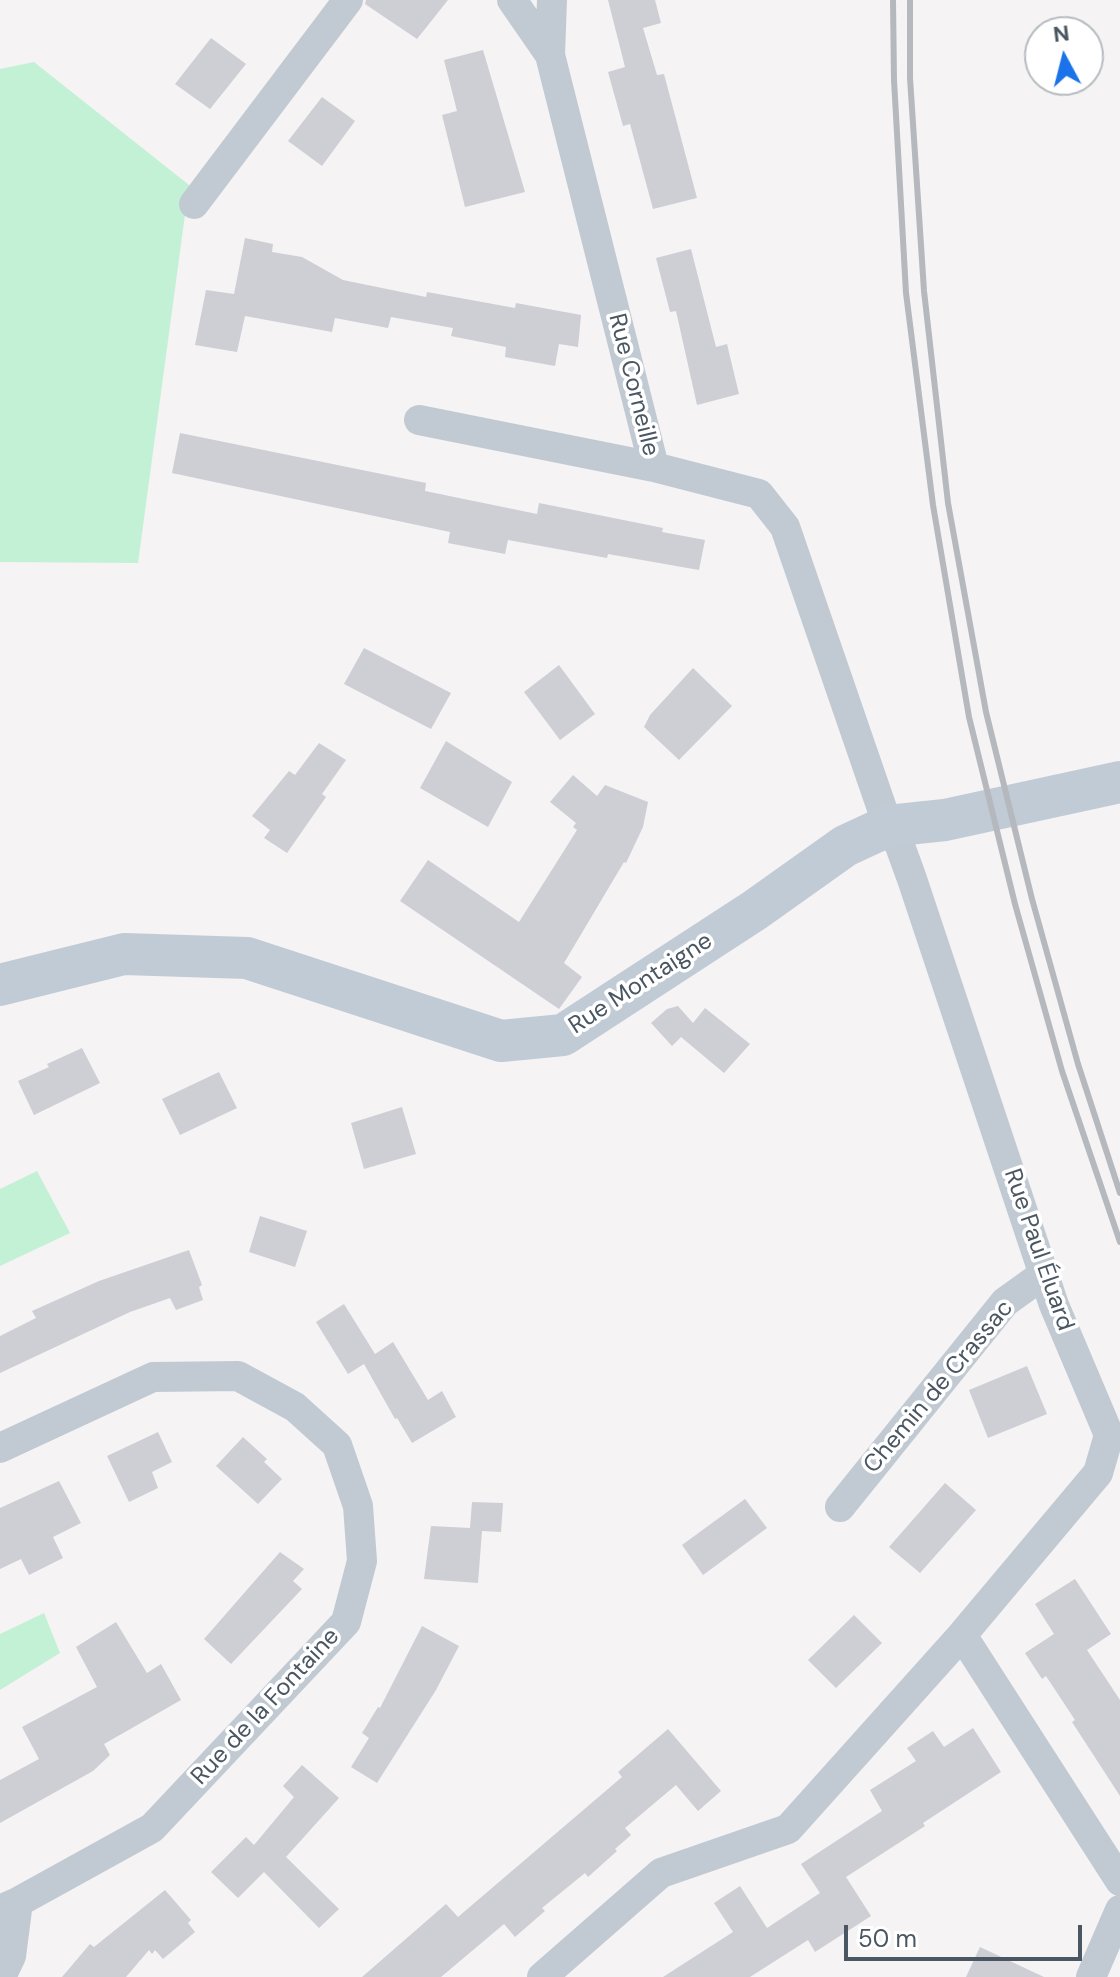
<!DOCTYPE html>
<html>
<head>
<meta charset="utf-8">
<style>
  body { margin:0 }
  #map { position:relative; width:1120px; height:1977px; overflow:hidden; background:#f5f3f3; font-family:"DM Sans",sans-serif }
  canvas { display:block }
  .north { position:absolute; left:1024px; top:16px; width:80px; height:80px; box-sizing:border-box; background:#fff; border:2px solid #b7bbc0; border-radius:50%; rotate:353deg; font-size:22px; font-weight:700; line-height:32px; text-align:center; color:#4a5661 }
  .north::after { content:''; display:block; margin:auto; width:28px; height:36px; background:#1a73e8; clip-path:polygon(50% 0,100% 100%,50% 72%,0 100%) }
  .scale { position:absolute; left:844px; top:1925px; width:238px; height:36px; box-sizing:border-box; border:4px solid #4a5661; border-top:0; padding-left:10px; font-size:24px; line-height:28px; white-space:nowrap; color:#4a5661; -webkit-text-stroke:6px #fff; paint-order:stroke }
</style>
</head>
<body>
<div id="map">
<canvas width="1120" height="1977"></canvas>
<div class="north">N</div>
<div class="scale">50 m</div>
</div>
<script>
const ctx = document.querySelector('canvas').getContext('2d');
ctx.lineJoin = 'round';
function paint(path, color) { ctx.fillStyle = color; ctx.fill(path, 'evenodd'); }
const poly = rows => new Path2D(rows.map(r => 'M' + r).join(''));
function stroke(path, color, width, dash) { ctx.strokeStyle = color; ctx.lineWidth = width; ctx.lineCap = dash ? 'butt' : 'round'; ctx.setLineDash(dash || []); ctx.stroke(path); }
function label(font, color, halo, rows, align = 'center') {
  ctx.font = font + ' "DM Sans",sans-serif'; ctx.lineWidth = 7; ctx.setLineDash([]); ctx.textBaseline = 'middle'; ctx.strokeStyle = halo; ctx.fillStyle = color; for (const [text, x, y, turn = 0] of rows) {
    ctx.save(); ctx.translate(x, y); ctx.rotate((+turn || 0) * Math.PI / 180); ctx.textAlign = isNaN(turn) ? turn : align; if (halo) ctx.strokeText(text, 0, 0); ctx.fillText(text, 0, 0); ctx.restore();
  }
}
paint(poly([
  [34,62,189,185,138,563,0,562,0,69],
  [37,1171,70,1233,0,1266,0,1189],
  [44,1613,60,1653,0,1690,0,1634]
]), '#c3f1d5');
paint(poly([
  [366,0,448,0,417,39,365,4],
  [608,0,655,0,661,23,643,28,657,75,664,74,697,198,653,209,630,124,623,126,608,72,625,67],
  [211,38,246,64,210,109,175,84],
  [483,50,525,192,465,207,442,115,457,111,444,60],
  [322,97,355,121,322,166,288,141],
  [245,238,273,244,272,252,302,257,343,280,426,297,427,292,515,308,516,303,581,315,578,347,559,344,555,366,505,357,506,347,451,336,453,328,391,317,388,328,335,318,332,332,245,316,237,352,195,345,206,290,234,294],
  [691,249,716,347,727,344,739,394,697,405,676,311,670,312,656,258],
  [180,433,426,483,425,491,537,514,539,503,663,528,662,532,705,540,699,570,608,554,607,558,508,540,505,554,448,543,450,532,172,473],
  [364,648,451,693,431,729,344,684],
  [559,665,595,714,560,740,524,692],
  [693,668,732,706,679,760,644,727,650,715],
  [446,741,512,782,488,827,420,788],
  [319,743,346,760,322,794,326,797,287,853,264,838,270,830,252,816,289,771,295,775],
  [573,775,597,796,605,785,648,802,643,827,626,863,624,862,564,963,582,977,559,1009,400,901,428,860,519,922,577,830,573,827,576,823,550,802],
  [678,1006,693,1023,705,1008,750,1044,724,1073,681,1037,672,1046,651,1023,667,1009],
  [82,1048,100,1083,34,1115,18,1081,49,1067,47,1064],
  [219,1072,237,1108,180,1135,162,1099],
  [402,1107,416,1154,364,1169,351,1123],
  [260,1216,307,1231,295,1267,249,1252],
  [189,1250,202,1285,199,1287,203,1300,176,1310,170,1298,130,1312,0,1373,0,1336,36,1318,32,1311,99,1281],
  [344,1304,375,1354,393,1342,428,1400,442,1391,456,1417,412,1443,397,1418,395,1419,364,1364,348,1374,316,1322],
  [1027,1366,1047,1414,988,1438,969,1390],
  [158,1432,172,1462,152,1472,158,1488,129,1502,107,1456],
  [243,1437,267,1459,264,1462,282,1479,258,1504,216,1466],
  [59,1481,81,1523,53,1537,63,1558,29,1575,21,1559,0,1569,0,1508],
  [945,1483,976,1510,920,1573,889,1547],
  [745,1499,767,1528,703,1575,682,1545],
  [472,1502,503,1503,501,1532,482,1531,478,1583,424,1579,431,1526,470,1528],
  [280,1552,304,1569,293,1581,302,1589,231,1664,204,1639],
  [1075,1579,1111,1634,1087,1650,1120,1700,1120,1796,1072,1722,1075,1720,1046,1676,1042,1679,1025,1653,1054,1634,1035,1604],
  [854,1615,882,1643,836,1688,808,1660],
  [116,1622,147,1673,161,1664,181,1700,104,1744,110,1755,93,1771,0,1823,0,1780,39,1759,22,1727,97,1687,76,1647],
  [422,1626,459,1646,436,1690,377,1783,351,1767,369,1738,362,1733,378,1707,380,1708],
  [973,1728,1001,1772,923,1823,925,1826,846,1877,871,1916,815,1952,808,1940,750,1977,663,1977,733,1932,714,1903,740,1886,767,1928,820,1893,801,1864,882,1811,870,1790,916,1761,907,1748,933,1731,944,1747],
  [668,1729,721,1791,698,1811,676,1785,625,1828,631,1835,615,1849,617,1851,588,1877,585,1873,542,1908,545,1911,515,1937,504,1924,441,1977,362,1977,446,1904,458,1917,622,1777,618,1772],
  [302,1765,339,1798,286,1857,339,1909,319,1928,264,1872,238,1898,211,1872,246,1837,254,1845,294,1797,283,1786],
  [165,1890,191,1920,188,1923,195,1932,163,1959,155,1950,152,1954,149,1950,126,1977,62,1977,90,1944,94,1947],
  [980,1947,1044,1977,966,1977]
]), '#cdcfd5');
stroke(poly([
  [512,0,550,55,654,467,759,494,785,527,888,826,900,846,912,879,1054,1305,1109,1435,1098,1473,962,1635,788,1829,661,1873,542,1977],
  [550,55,552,0],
  [194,204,348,0],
  [419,420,654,467],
  [0,1448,153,1377,238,1376,295,1407,337,1445,358,1506,362,1561,346,1622,152,1828,18,1902,0,1910],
  [840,1507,1005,1302,1044,1274],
  [962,1635,1120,1881],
  [1,1977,11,1956,18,1902],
  [1091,1977,1120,1910]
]), '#c1cad2', 30);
stroke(poly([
  [0,985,124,954,247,958,501,1041,563,1035,755,910,845,846,888,826,945,820,1120,782]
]), '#c1cbd6', 42);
stroke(poly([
  [893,0,894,80,906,293,933,505,969,717,1015,904,1062,1071,1120,1242],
  [910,0,910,78,924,291,948,503,986,712,1032,899,1078,1064,1120,1193]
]), '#b5b8bd', 6);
label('24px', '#4a5661', '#fff', [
  ["Rue Corneille",633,385,76],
  ["Rue Montaigne",641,984,-33],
  ["Rue Paul Éluard",1038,1250,71],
  ["Chemin de Crassac",939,1387,-50],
  ["Rue de la Fontaine",266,1707,-47]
]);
</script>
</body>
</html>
